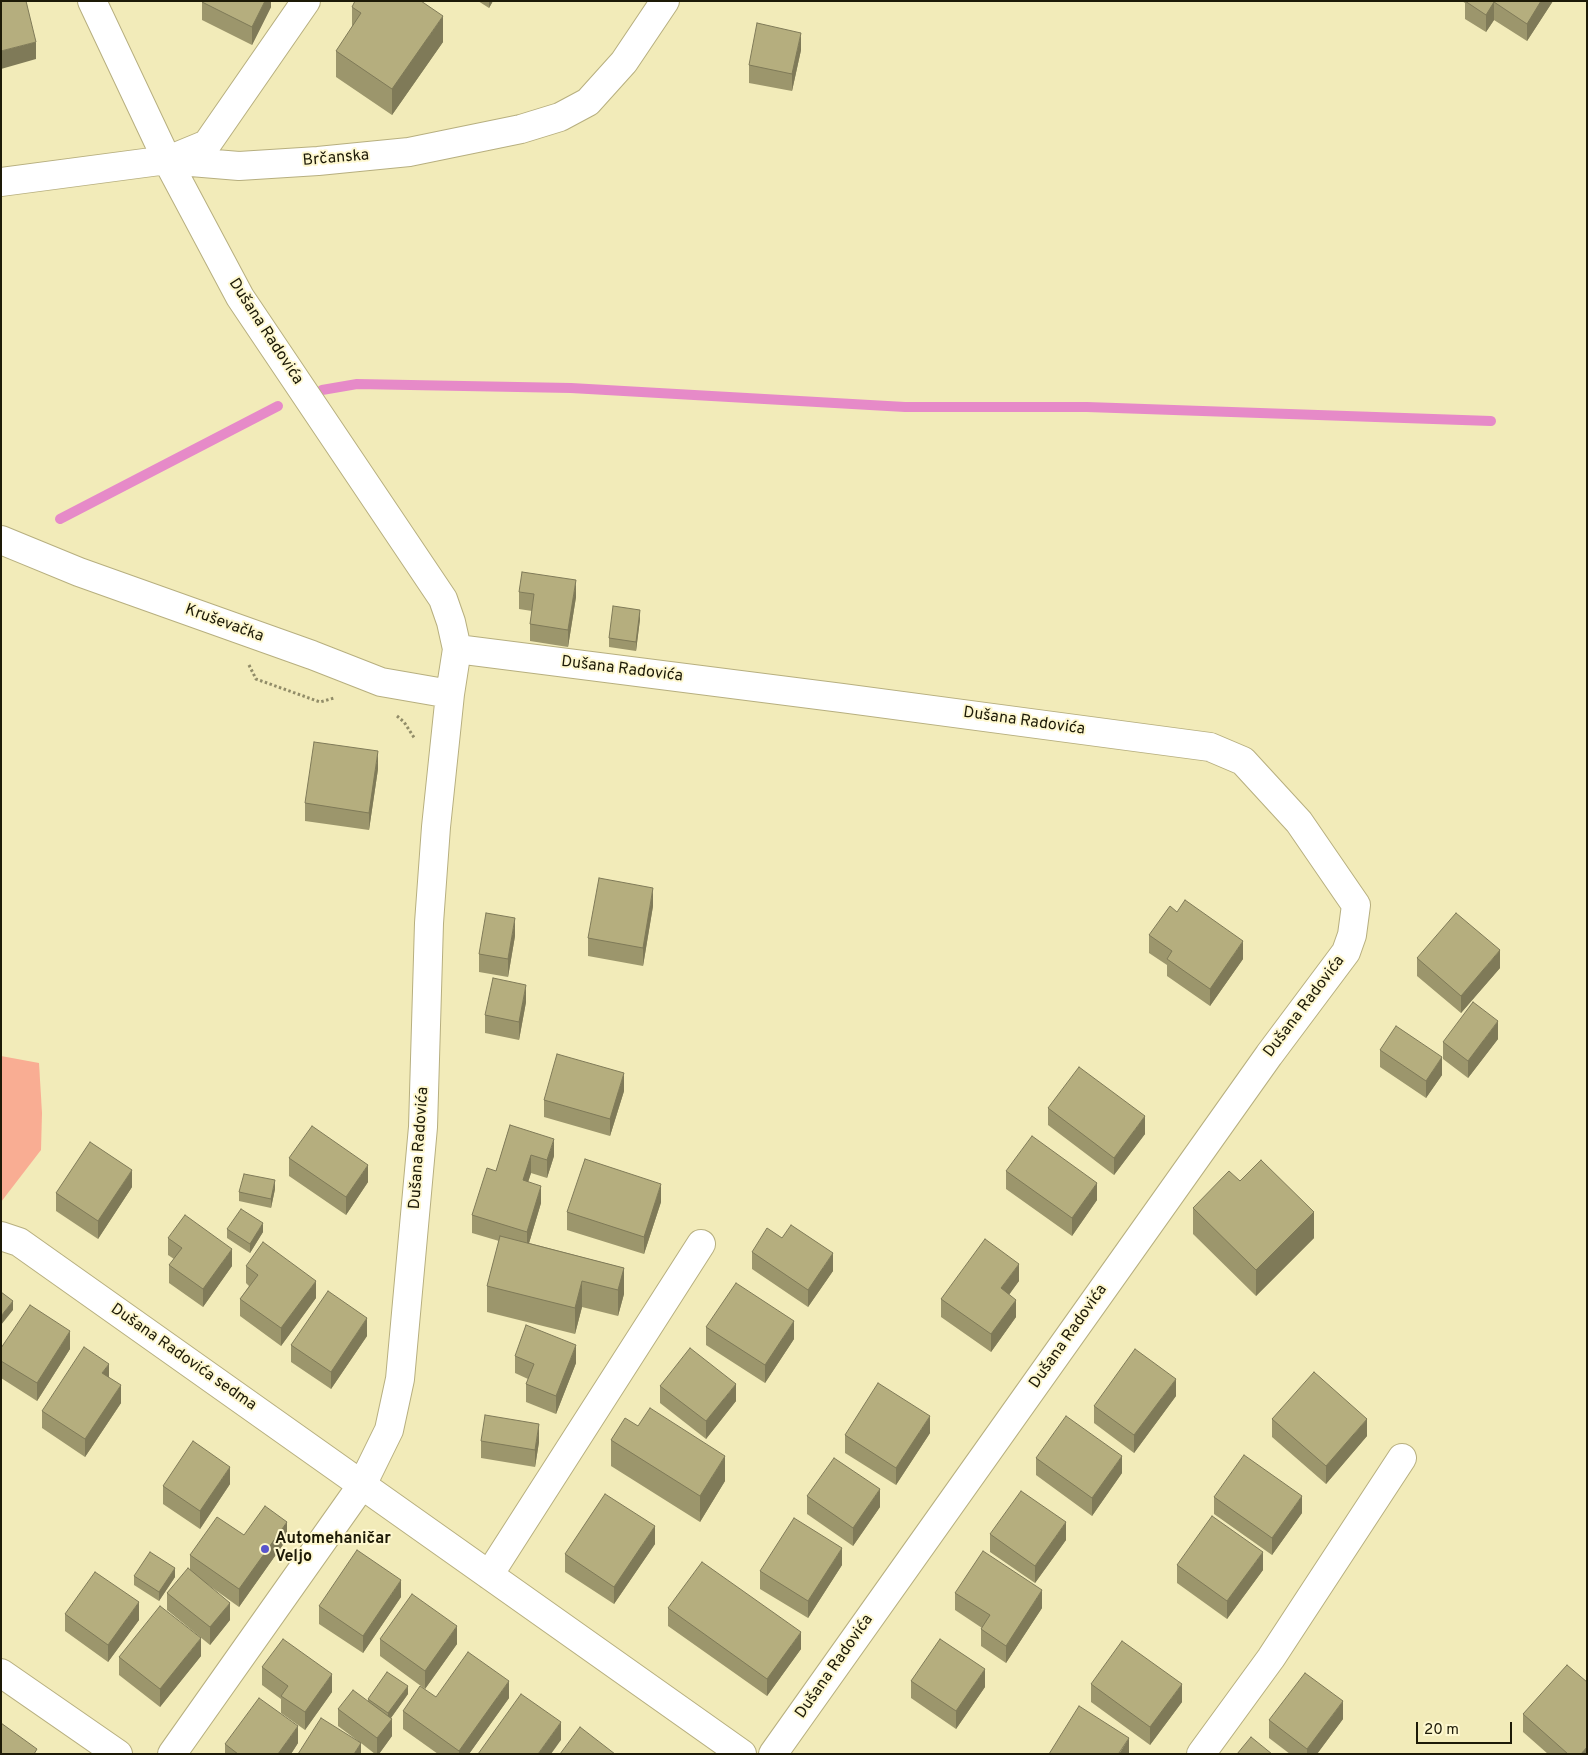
<!DOCTYPE html>
<html>
<head>
<meta charset="utf-8">
<style>
  body { margin:0 }
  #map { position:relative; width:1588px; height:1755px; overflow:hidden; background:#f2ebb9; font-family:Overpass,sans-serif }
  canvas { display:block }
  .frame { position:absolute; inset:0; border:2px solid #1d1a07; pointer-events:none }
  .scale { position:absolute; left:1416px; top:1722px; width:96px; height:22px; box-sizing:border-box; border:2px solid #1d1a07; border-top:0; padding-left:6px; font-size:15px; line-height:18px; white-space:nowrap; color:#1d1a07; -webkit-text-stroke:4px #fef8d0; paint-order:stroke }
</style>
</head>
<body>
<div id="map">
<canvas width="1588" height="1755"></canvas>
<div class="frame"></div>
<div class="scale">20 m</div>
</div>
<script>
const ctx = document.querySelector('canvas').getContext('2d');
ctx.lineJoin = 'round';
function paint(path, color) { ctx.fillStyle = color; ctx.fill(path, 'evenodd'); }
const poly = rows => new Path2D(rows.map(r => 'M' + r).join(''));
function stroke(path, color, width, dash) { ctx.strokeStyle = color; ctx.lineWidth = width; ctx.lineCap = dash ? 'butt' : 'round'; ctx.setLineDash(dash || []); ctx.stroke(path); }
function label(font, color, halo, rows, align = 'center') {
  ctx.font = font + ' Overpass,sans-serif'; ctx.lineWidth = 4; ctx.setLineDash([]); ctx.textBaseline = 'middle'; ctx.strokeStyle = halo; ctx.fillStyle = color; for (const [text, x, y, turn = 0] of rows) {
    ctx.save(); ctx.translate(x, y); ctx.rotate((+turn || 0) * Math.PI / 180); ctx.textAlign = isNaN(turn) ? turn : align; if (halo) ctx.strokeText(text, 0, 0); ctx.fillText(text, 0, 0); ctx.restore();
  }
}
paint(poly([
  [1,1056,39,1063,42,1113,41,1150,1,1202]
]), '#f9ad93');
stroke(poly([
  [322,390,357,384,571,388,905,407,1087,407,1491,421],
  [60,519,278,406]
]), '#e68ac8', 10);
const minor = poly([
  [92,1,167,160,240,297,443,599,451,622,457,649,450,694,436,827,429,923,423,1127,400,1379,389,1430,362,1485,742,1754],
  [173,158,207,144,306,1],
  [1,182,167,160,239,166,318,161,409,152,521,129,560,117,588,102,624,62,665,1],
  [1,540,79,572,312,655,381,682,450,694],
  [457,649,842,698,1210,747,1243,761,1299,822,1356,905,1352,935,1346,952,1269,1055,773,1754],
  [1,1236,19,1242,362,1485,172,1754],
  [489,1575,701,1244],
  [1,1673,118,1754],
  [1201,1754,1271,1658,1402,1458]
]);
stroke(minor, '#b7af7f', 30);
stroke(poly([
  [249,665,256,679,320,702,334,698],
  [397,716,404,722,415,739]
]), '#918c68', 3, [2.5, 2.5]);
stroke(minor, '#fff', 28);
paint(poly([
  [271,1,271,7,252,45,202,20,202,2],
  [478,1,493,1,489,8],
  [1462,1,1553,1,1527,41,1494,20,1486,32,1465,19,1465,3],
  [352,7,443,42,392,115,336,77,336,51,352,28],
  [801,50,792,91,749,83,749,65],
  [519,592,576,597,568,647,530,641,530,624,532,611,519,609],
  [640,619,636,651,609,647,609,638],
  [378,769,369,830,305,821,305,803],
  [653,906,643,966,588,956,588,938],
  [1149,935,1243,959,1210,1006,1167,976,1167,965,1149,953],
  [515,936,508,977,479,972,479,954],
  [1417,958,1500,968,1461,1013,1417,976],
  [526,1002,519,1040,485,1033,485,1015],
  [1498,1039,1468,1078,1443,1059,1443,1042],
  [1380,1050,1442,1075,1426,1098,1380,1067],
  [624,1091,610,1136,544,1117,544,1100],
  [1048,1108,1145,1134,1114,1175,1048,1125],
  [510,1125,554,1156,547,1178,531,1173,528,1182,541,1203,529,1243,624,1268,624,1294,618,1316,582,1307,575,1334,487,1312,487,1286,499,1241,472,1233,472,1215,496,1171],
  [289,1158,368,1182,346,1215,289,1176],
  [1006,1171,1097,1200,1072,1236,1006,1189],
  [132,1187,98,1239,56,1211,56,1193],
  [275,1189,271,1208,239,1201,239,1192],
  [661,1202,644,1254,567,1230,567,1212],
  [1193,1208,1314,1238,1256,1296,1193,1234],
  [227,1229,263,1232,250,1253,227,1238],
  [168,1238,232,1266,203,1307,169,1283,169,1265,174,1259,168,1255],
  [752,1252,833,1271,808,1307,752,1269],
  [246,1266,316,1298,281,1346,240,1316,240,1299,249,1286,246,1283],
  [1019,1281,1009,1294,1016,1317,991,1352,941,1317,941,1299],
  [706,1327,794,1339,765,1383,706,1345],
  [367,1336,331,1389,291,1362,291,1345],
  [1,1348,70,1349,37,1401,1,1378],
  [515,1356,576,1363,556,1414,526,1402,526,1384,528,1379,515,1373],
  [109,1377,121,1403,85,1457,42,1428,42,1411],
  [660,1386,736,1401,706,1439,660,1403],
  [1176,1396,1134,1453,1094,1423,1094,1406],
  [1272,1419,1367,1436,1326,1484,1272,1437],
  [930,1433,896,1485,845,1453,845,1435],
  [611,1440,725,1481,700,1522,611,1466],
  [481,1441,539,1442,535,1467,481,1458],
  [1036,1458,1122,1473,1092,1516,1036,1475],
  [230,1484,200,1529,163,1504,163,1486],
  [807,1496,880,1507,853,1546,807,1514],
  [1214,1497,1302,1513,1272,1555,1214,1514],
  [990,1534,1066,1540,1035,1583,990,1552],
  [244,1535,287,1539,239,1607,207,1584,230,1620,210,1645,167,1610,167,1593,190,1571,190,1555],
  [655,1544,614,1604,565,1572,565,1554],
  [842,1565,808,1618,760,1589,760,1571],
  [1177,1565,1263,1570,1227,1619,1177,1583],
  [134,1576,175,1577,159,1601,134,1585],
  [955,1593,1042,1608,1006,1663,981,1646,981,1629,982,1628,955,1610],
  [401,1597,363,1653,319,1624,319,1606],
  [668,1608,801,1649,767,1696,668,1626],
  [65,1614,139,1620,108,1662,65,1631],
  [380,1639,457,1644,425,1689,380,1656],
  [201,1656,160,1707,119,1675,119,1657],
  [262,1667,332,1692,305,1730,281,1713,281,1699,262,1685],
  [911,1681,985,1687,956,1729,911,1698],
  [1091,1684,1182,1702,1150,1745,1091,1702],
  [408,1694,391,1718,392,1736,379,1754,375,1754,361,1743,361,1754,358,1741,338,1726,338,1709,368,1701,368,1699],
  [436,1697,509,1698,469,1754,438,1754,403,1729,403,1711],
  [1523,1714,1587,1754,1548,1754,1523,1732],
  [1343,1719,1317,1754,1290,1754,1269,1738,1269,1720],
  [298,1743,291,1754,225,1754,225,1744]
]), '#9c966c');
paint(poly([
  [265,1,271,1,271,7,252,45,252,27],
  [489,1,493,1,489,8],
  [1541,1,1553,1,1527,41,1527,24],
  [1494,2,1494,20,1486,32,1486,15],
  [443,16,443,42,392,115,392,89],
  [801,33,801,50,792,91,792,74],
  [36,42,36,59,1,69,1,51],
  [576,580,576,597,568,647,568,630],
  [640,610,640,619,636,651,636,642],
  [378,751,378,769,369,830,369,813],
  [653,888,653,906,643,966,643,948],
  [515,918,515,936,508,977,508,959],
  [1243,941,1243,959,1210,1006,1210,989],
  [1500,950,1500,968,1461,1013,1461,996],
  [526,985,526,1002,519,1040,519,1022],
  [1498,1021,1498,1039,1468,1078,1468,1061],
  [1442,1057,1442,1075,1426,1098,1426,1081],
  [624,1073,624,1091,610,1136,610,1119],
  [1145,1116,1145,1134,1114,1175,1114,1158],
  [554,1139,554,1156,547,1178,547,1160],
  [531,1155,531,1173,523,1198,523,1180],
  [368,1165,368,1182,346,1215,346,1197],
  [132,1170,132,1187,98,1239,98,1221],
  [275,1180,275,1189,271,1208,271,1199],
  [1097,1183,1097,1200,1072,1236,1072,1218],
  [661,1184,661,1202,644,1254,644,1237],
  [541,1186,541,1203,527,1250,527,1232],
  [1314,1212,1314,1238,1256,1296,1256,1270],
  [263,1223,263,1232,250,1253,250,1244],
  [232,1249,232,1266,203,1307,203,1289],
  [833,1253,833,1271,808,1307,808,1290],
  [1019,1264,1019,1281,1001,1306,1001,1288],
  [624,1268,624,1294,618,1316,618,1290],
  [316,1281,316,1298,281,1346,281,1328],
  [582,1281,582,1307,575,1334,575,1308],
  [1016,1300,1016,1317,991,1352,991,1334],
  [13,1301,13,1310,1,1325,1,1316],
  [367,1318,367,1336,331,1389,331,1372],
  [794,1321,794,1339,765,1383,765,1365],
  [70,1331,70,1349,37,1401,37,1383],
  [576,1345,576,1363,556,1414,556,1396],
  [109,1364,109,1381,102,1373],
  [1176,1379,1176,1396,1134,1453,1134,1435],
  [736,1384,736,1401,706,1439,706,1421],
  [121,1385,121,1403,85,1457,85,1439],
  [930,1416,930,1433,896,1485,896,1468],
  [1367,1419,1367,1436,1326,1484,1326,1466],
  [539,1424,539,1442,535,1467,535,1450],
  [725,1456,725,1481,700,1522,700,1496],
  [1122,1456,1122,1473,1092,1516,1092,1498],
  [230,1467,230,1484,200,1529,200,1511],
  [880,1489,880,1507,853,1546,853,1528],
  [1302,1496,1302,1513,1272,1555,1272,1538],
  [287,1522,287,1539,239,1607,239,1589],
  [1066,1522,1066,1540,1035,1583,1035,1566],
  [655,1526,655,1544,614,1604,614,1587],
  [842,1548,842,1565,808,1618,808,1601],
  [1263,1552,1263,1570,1227,1619,1227,1601],
  [175,1568,175,1577,159,1601,159,1592],
  [401,1580,401,1597,363,1653,363,1636],
  [1042,1590,1042,1608,1006,1663,1006,1646],
  [139,1602,139,1620,108,1662,108,1645],
  [230,1603,230,1620,210,1645,210,1627],
  [457,1626,457,1644,425,1689,425,1671],
  [801,1632,801,1649,767,1696,767,1679],
  [201,1638,201,1656,160,1707,160,1689],
  [985,1669,985,1687,956,1729,956,1711],
  [332,1674,332,1692,305,1730,305,1712],
  [509,1681,509,1698,469,1754,459,1754,459,1751],
  [1182,1684,1182,1702,1150,1745,1150,1727],
  [408,1686,408,1694,388,1722,388,1713],
  [1343,1701,1343,1719,1317,1754,1307,1754,1307,1749],
  [392,1719,392,1736,379,1754,377,1754,377,1738],
  [561,1722,561,1740,551,1754,538,1754],
  [298,1726,298,1743,291,1754,278,1754],
  [1129,1738,1129,1754,1119,1754],
  [361,1743,361,1754,354,1754],
  [1587,1747,1587,1754,1581,1754]
]), '#7f7a58');
const building = poly([
  [1,1,26,1,36,42,1,51,1,1],
  [202,1,265,1,252,27,202,2,202,1],
  [355,1,421,1,443,16,392,89,336,51,361,13,352,7,355,1],
  [1465,1,1541,1,1527,24,1494,2,1486,15,1465,1],
  [757,23,801,33,792,74,749,65,757,23],
  [522,572,576,580,568,630,530,624,534,594,519,592,522,572],
  [613,606,640,610,636,642,609,638,613,606],
  [314,742,378,751,369,813,305,803,314,742],
  [599,878,653,888,643,948,588,938,599,878],
  [1185,900,1243,941,1210,989,1167,959,1172,951,1149,935,1170,906,1177,912,1185,900],
  [486,913,515,918,508,959,479,954,486,913],
  [1456,913,1500,950,1461,996,1417,958,1456,913],
  [493,978,526,985,519,1022,485,1015,493,978],
  [1473,1002,1498,1021,1468,1061,1443,1042,1473,1002],
  [1396,1026,1442,1057,1426,1081,1380,1050,1396,1026],
  [557,1054,624,1073,610,1119,544,1100,557,1054],
  [1079,1067,1145,1116,1114,1158,1048,1108,1079,1067],
  [510,1125,554,1139,547,1160,531,1155,523,1180,541,1186,527,1232,472,1215,487,1168,496,1171,510,1125],
  [312,1126,368,1165,346,1197,289,1158,312,1126],
  [1032,1136,1097,1183,1072,1218,1006,1171,1032,1136],
  [90,1142,132,1170,98,1221,56,1193,90,1142],
  [585,1159,661,1184,644,1237,567,1212,585,1159],
  [1261,1160,1314,1212,1256,1270,1193,1208,1229,1171,1240,1181,1261,1160],
  [244,1174,275,1180,271,1199,239,1192,244,1174],
  [241,1209,263,1223,250,1244,227,1229,241,1209],
  [185,1215,232,1249,203,1289,169,1265,182,1248,168,1238,185,1215],
  [791,1225,833,1253,808,1290,752,1252,767,1228,782,1238,791,1225],
  [500,1236,624,1268,618,1290,582,1281,575,1308,487,1286,500,1236],
  [985,1239,1019,1264,1001,1288,1016,1300,991,1334,941,1299,985,1239],
  [263,1242,316,1281,281,1328,240,1299,258,1275,246,1266,263,1242],
  [736,1283,794,1321,765,1365,706,1327,736,1283],
  [328,1291,367,1318,331,1372,291,1345,328,1291],
  [1,1292,13,1301,1,1316,1,1292],
  [30,1305,70,1331,37,1383,1,1361,1,1348,30,1305],
  [526,1325,576,1345,556,1396,526,1384,534,1364,515,1356,526,1325],
  [84,1347,109,1364,102,1373,121,1385,85,1439,42,1411,84,1347],
  [690,1348,736,1384,706,1421,660,1386,690,1348],
  [1135,1349,1176,1379,1134,1435,1094,1406,1135,1349],
  [1314,1372,1367,1419,1326,1466,1272,1419,1314,1372],
  [878,1383,930,1416,896,1468,845,1435,878,1383],
  [650,1408,725,1456,700,1496,611,1440,625,1418,638,1426,650,1408],
  [485,1415,539,1424,535,1450,481,1441,485,1415],
  [1066,1416,1122,1456,1092,1498,1036,1458,1066,1416],
  [193,1441,230,1467,200,1511,163,1486,193,1441],
  [1244,1455,1302,1496,1272,1538,1214,1497,1244,1455],
  [834,1458,880,1489,853,1528,807,1496,834,1458],
  [1021,1491,1066,1522,1035,1566,990,1534,1021,1491],
  [605,1494,655,1526,614,1587,565,1554,605,1494],
  [265,1506,287,1522,239,1589,190,1555,217,1517,244,1535,265,1506],
  [1212,1516,1263,1552,1227,1601,1177,1565,1212,1516],
  [794,1518,842,1548,808,1601,760,1571,794,1518],
  [357,1550,401,1580,363,1636,319,1606,357,1550],
  [983,1551,1042,1590,1006,1646,981,1629,990,1615,955,1593,983,1551],
  [150,1552,175,1568,159,1592,134,1576,150,1552],
  [702,1562,801,1632,767,1679,668,1608,702,1562],
  [188,1568,230,1603,210,1627,167,1593,188,1568],
  [95,1572,139,1602,108,1645,65,1614,95,1572],
  [412,1594,457,1626,425,1671,380,1639,412,1594],
  [160,1606,201,1638,160,1689,119,1657,160,1606],
  [283,1639,332,1674,305,1712,281,1696,288,1686,262,1667,283,1639],
  [940,1639,985,1669,956,1711,911,1681,940,1639],
  [1122,1641,1182,1684,1150,1727,1091,1684,1122,1641],
  [468,1652,509,1681,459,1751,403,1711,420,1686,436,1697,468,1652],
  [1567,1665,1587,1682,1587,1747,1581,1754,1568,1754,1523,1714,1567,1665],
  [387,1672,408,1686,388,1713,368,1699,387,1672],
  [1305,1673,1343,1701,1307,1749,1269,1720,1305,1673],
  [353,1690,392,1719,377,1738,338,1709,353,1690],
  [521,1694,561,1722,538,1754,478,1754,521,1694],
  [259,1698,298,1726,278,1754,238,1754,225,1744,259,1698],
  [1079,1706,1129,1738,1119,1753,1119,1754,1049,1754,1079,1706],
  [321,1718,361,1743,354,1754,298,1754,321,1718],
  [1,1723,37,1749,34,1754,1,1754,1,1723],
  [580,1727,615,1754,560,1754,580,1727],
  [1251,1737,1272,1754,1237,1754,1251,1737]
]);
paint(building, '#b5ae7e');
stroke(building, '#7f7a58', 1);
for (const [x, y, r, color] of [
  [265,1549,5,"#5954cc"]
]) { const dot = new Path2D(); dot.arc(x, y, r, 0, 2 * Math.PI); ctx.fillStyle = color; ctx.fill(dot); stroke(dot, '#fef8d0', 2); }
label('16px', '#1d1a07', '#fef8d0', [
  ["Brčanska",336,159,-5],
  ["Dušana Radovića",265,332,57],
  ["Kruševačka",224,624,20],
  ["Dušana Radovića",622,670,7],
  ["Dušana Radovića",1024,722,8],
  ["Dušana Radovića",1305,1007,-53],
  ["Dušana Radovića",420,1148,-86],
  ["Dušana Radovića",1069,1337,-55],
  ["Dušana Radovića sedma",183,1358,35],
  ["Dušana Radovića",835,1667,-55]
]);
label('bold 16px', '#1d1a07', '#fef8d0', [
  ["Automehaničar",275,1540],
  ["Veljo",275,1558]
], 'left');
</script>
</body>
</html>
